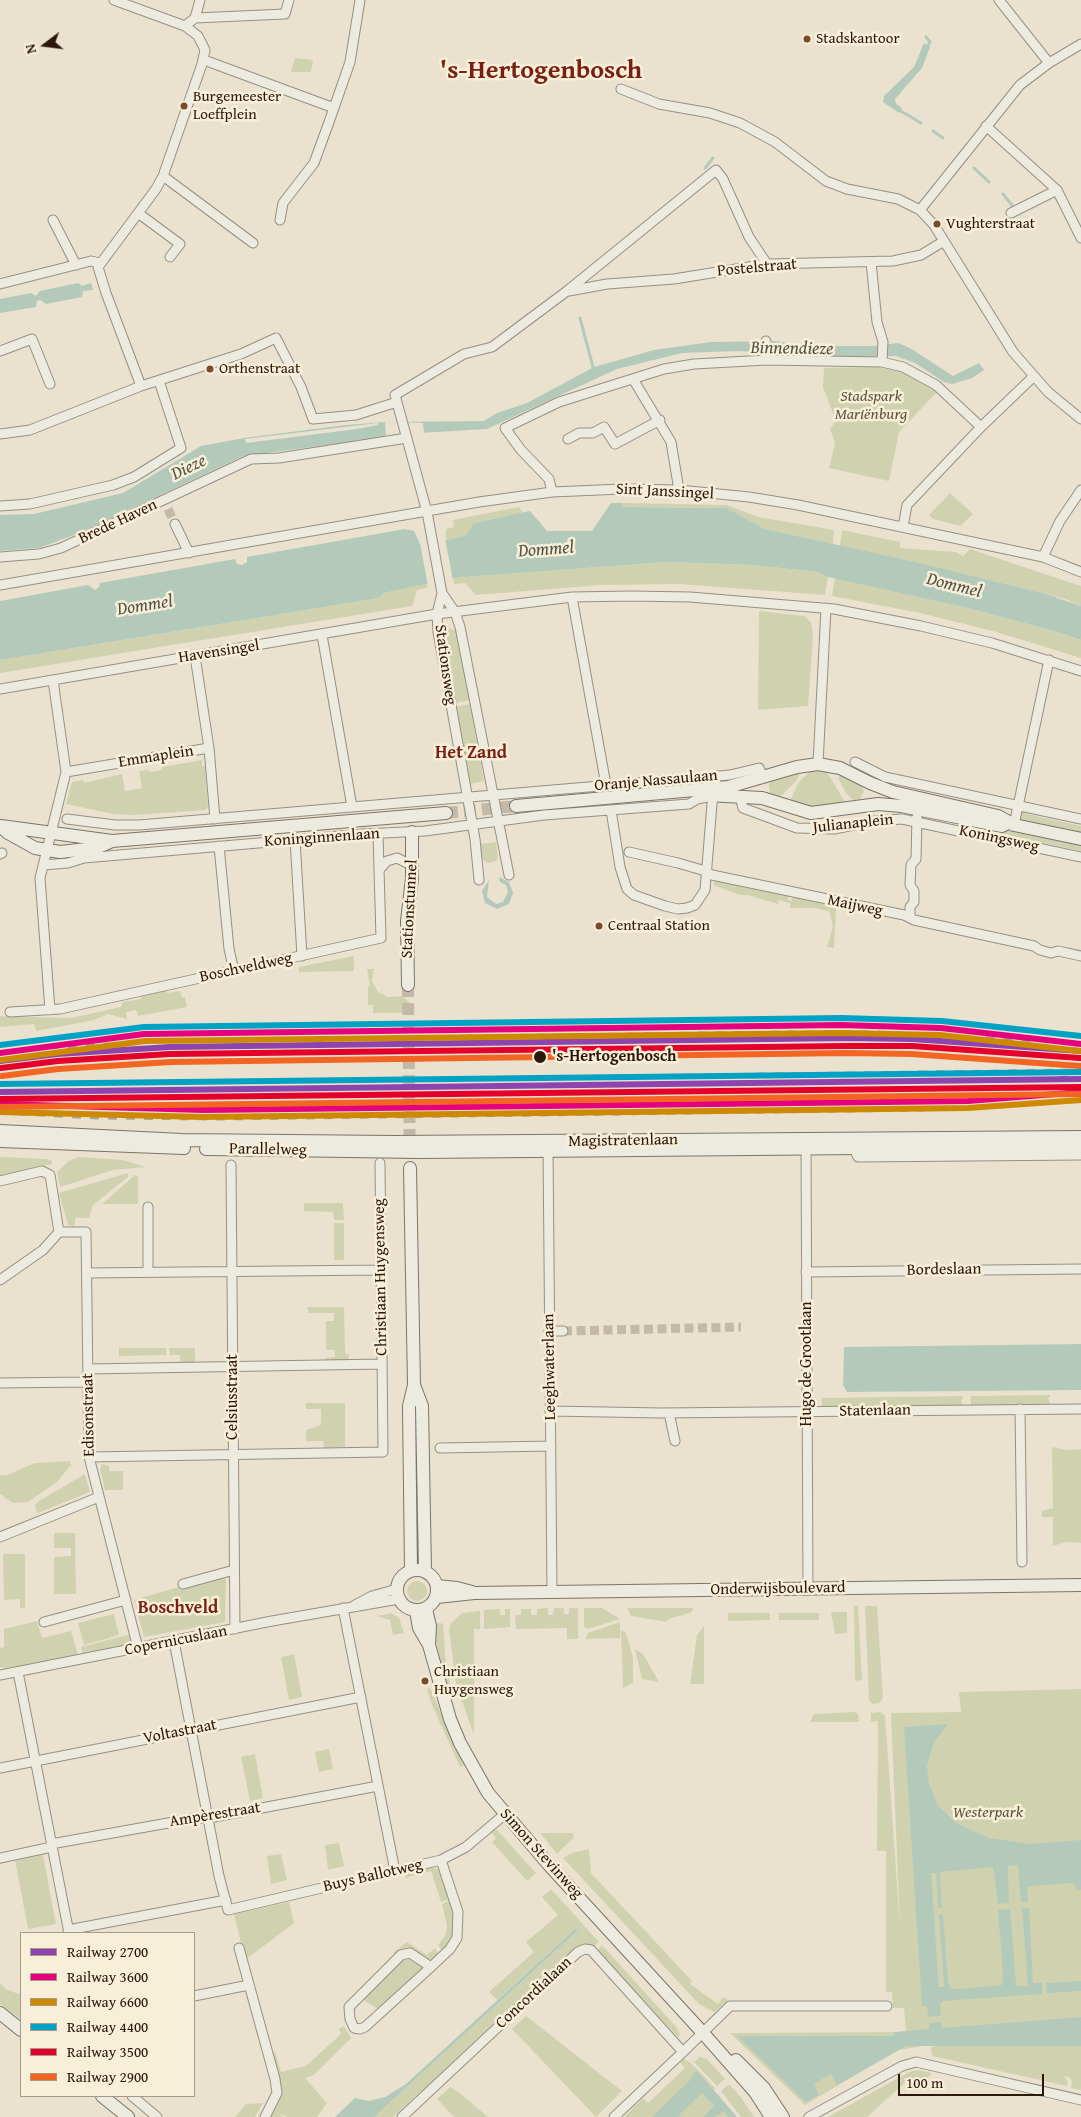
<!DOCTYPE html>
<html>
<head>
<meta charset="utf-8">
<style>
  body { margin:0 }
  #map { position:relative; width:1081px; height:2117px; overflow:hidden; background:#eae2cf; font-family:"Gentium Book Plus",serif }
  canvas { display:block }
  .legend { position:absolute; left:20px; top:1932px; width:175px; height:165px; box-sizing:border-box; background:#f8efd9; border:1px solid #a69987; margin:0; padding:6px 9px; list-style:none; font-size:15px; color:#2b170b }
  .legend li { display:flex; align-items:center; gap:10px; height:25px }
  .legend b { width:25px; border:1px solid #a69987 }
  .north { position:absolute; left:20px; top:20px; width:50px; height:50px; -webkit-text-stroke:4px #f8efd9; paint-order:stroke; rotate:255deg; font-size:14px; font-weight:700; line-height:20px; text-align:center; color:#2b170b }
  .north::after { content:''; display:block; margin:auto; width:18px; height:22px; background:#2b170b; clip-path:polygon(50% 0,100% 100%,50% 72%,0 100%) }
  .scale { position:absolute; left:898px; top:2074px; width:146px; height:22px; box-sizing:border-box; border:2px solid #2b170b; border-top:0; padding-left:6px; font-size:15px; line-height:18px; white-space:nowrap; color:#2b170b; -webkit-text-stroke:4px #f8efd9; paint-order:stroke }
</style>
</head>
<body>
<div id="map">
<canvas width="1081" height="2117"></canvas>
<ul class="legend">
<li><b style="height:6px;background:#8e44ad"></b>Railway 2700</li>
<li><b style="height:6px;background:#e5007d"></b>Railway 3600</li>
<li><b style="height:6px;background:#ce8902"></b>Railway 6600</li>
<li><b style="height:6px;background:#02a2c4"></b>Railway 4400</li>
<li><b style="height:6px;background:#e4002b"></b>Railway 3500</li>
<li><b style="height:6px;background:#f26522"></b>Railway 2900</li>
</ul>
<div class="north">N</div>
<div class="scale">100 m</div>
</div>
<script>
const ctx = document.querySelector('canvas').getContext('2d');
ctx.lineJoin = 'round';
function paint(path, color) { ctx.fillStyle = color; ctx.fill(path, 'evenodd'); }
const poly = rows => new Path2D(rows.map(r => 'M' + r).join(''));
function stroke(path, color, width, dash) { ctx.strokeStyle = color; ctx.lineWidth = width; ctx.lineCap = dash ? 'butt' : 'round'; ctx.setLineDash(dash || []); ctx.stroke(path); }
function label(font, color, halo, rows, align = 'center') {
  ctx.font = font + ' "Gentium Book Plus",serif'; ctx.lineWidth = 5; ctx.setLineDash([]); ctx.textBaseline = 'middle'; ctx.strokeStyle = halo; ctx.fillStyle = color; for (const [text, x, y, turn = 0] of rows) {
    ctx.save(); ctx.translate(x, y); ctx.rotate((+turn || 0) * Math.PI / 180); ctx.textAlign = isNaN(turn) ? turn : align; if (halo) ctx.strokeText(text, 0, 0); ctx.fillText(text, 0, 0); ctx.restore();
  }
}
paint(poly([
  [295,58,313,60,311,72,291,72],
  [876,367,902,372,937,392,899,432,889,481,829,468,835,443,830,429,836,421,823,387,824,368],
  [950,493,973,514,960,526,933,519,929,515],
  [622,503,727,505,758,517,834,530,833,544,765,529,727,508,622,507],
  [519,507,523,513,474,523,465,536,446,540,446,529,454,527,453,520],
  [842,530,900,542,900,548,956,552,963,556,970,549,1081,586,1081,606,1065,599,916,562,840,546],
  [666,562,753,565,818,572,828,577,825,595,678,584,601,585,476,595,465,583,454,584,453,578],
  [835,578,968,608,1061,633,1081,640,1081,658,993,631,920,613,832,596],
  [428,583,427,588,417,590,412,606,0,673,0,660,379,598,384,593],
  [759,611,804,616,811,622,813,636,808,706,758,710],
  [449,628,458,632,470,700,454,703,442,635],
  [470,704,484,781,469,784,455,707],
  [202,760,202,766,205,766,208,806,206,810,135,815,113,814,66,804,72,782,83,780,84,783,122,774,125,791,142,788,139,771,148,770,150,772,161,770,162,767],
  [811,770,825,771,828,774,845,802,818,807,804,806,790,801,798,783],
  [798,771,799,776,796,781,782,795,777,797,770,793,769,784,771,780],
  [841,774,862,785,864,791,860,799,853,800,846,793,838,778],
  [1020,810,1025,810,1027,814,1081,826,1081,834,1024,821,1018,818],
  [1001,831,1013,831,1081,843,1081,851,1001,834],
  [496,842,498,859,494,862,487,863,482,858,480,844],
  [715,881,788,896,788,900,791,901,793,897,834,904,836,908,834,948,827,947,833,926,829,911,814,908,790,908,790,903,779,900,778,904,748,895,741,895,713,885],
  [354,956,354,971,299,972,299,967],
  [367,969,374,969,372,981,378,992,388,997,402,996,411,1004,411,1013,373,1013,373,1005,368,1005,368,986,370,986],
  [165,988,167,993,180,991,182,998,185,997,187,1007,138,1016,136,1010,126,1012,127,1019,108,1014,94,1020,36,1031,34,1024,0,1027,0,1016,71,1018,121,1007,123,1002,141,999,140,993],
  [0,1157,48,1159,52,1161,52,1164,0,1175],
  [79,1157,123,1160,146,1167,113,1170,60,1187,57,1172,69,1161],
  [128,1173,128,1177,93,1205,89,1218,75,1218,75,1227,68,1225,59,1193],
  [135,1175,138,1177,138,1204,102,1204],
  [304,1203,343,1203,344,1220,334,1220,333,1212,304,1211],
  [334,1223,344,1223,344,1260,334,1260],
  [307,1307,344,1307,345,1354,349,1354,348,1361,326,1361,326,1358,335,1357,335,1350,326,1350,326,1321,334,1321,334,1313,309,1313],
  [119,1348,166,1348,166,1355,119,1356],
  [169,1348,195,1348,195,1363,180,1363,180,1355,170,1355],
  [1051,1395,1048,1399,1051,1405,971,1406,971,1396],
  [963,1396,961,1402,964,1406,822,1407,822,1398],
  [306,1403,345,1403,345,1447,324,1448,323,1441,306,1441,306,1430,321,1425,321,1409,306,1409],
  [1052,1447,1066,1450,1081,1449,1081,1543,1066,1542,1053,1546,1053,1517,1042,1517,1042,1511,1053,1508],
  [70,1461,71,1465,57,1482,28,1502,13,1503,0,1494,0,1475,7,1475,35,1463],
  [102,1464,109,1466,109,1471,123,1471,123,1490,105,1490,100,1469],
  [85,1474,90,1492,38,1513,36,1511,35,1505,39,1501],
  [54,1533,75,1533,76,1594,54,1594,54,1557,71,1556,71,1548,54,1548],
  [3,1554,25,1554,25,1608,20,1608,20,1599,4,1600],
  [213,1577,224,1577,226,1580,225,1622,144,1637,134,1600],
  '407 1591a10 10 0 1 1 20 0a10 10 0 1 1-20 0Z',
  [854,1606,858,1606,862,1680,855,1681],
  [865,1606,877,1606,883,1698,880,1703,873,1704,869,1700],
  [548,1608,548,1615,553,1615,554,1608,564,1608,564,1614,569,1614,569,1608,578,1608,578,1639,567,1639,567,1628,516,1629,515,1615,521,1615,521,1609,531,1609,531,1615,537,1615,537,1609],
  [584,1608,602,1608,620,1619,588,1629,584,1627],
  [627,1608,693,1608,692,1612,669,1619,666,1622,631,1616],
  [500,1609,500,1615,505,1615,505,1609,510,1609,510,1627,484,1629,484,1610],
  [480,1611,480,1629,474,1629,474,1735,456,1684,449,1629,451,1623,462,1613],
  [831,1612,847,1612,847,1633,835,1634],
  [391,1613,399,1618,404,1633,393,1635,390,1620,377,1616],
  [728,1613,770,1613,770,1620,728,1621],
  [779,1613,819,1613,819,1620,779,1620],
  [114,1614,119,1635,84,1645,78,1623],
  [37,1621,42,1638,71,1631,78,1655,8,1669,0,1667,0,1648,4,1647,4,1629],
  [620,1622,620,1638,585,1639,588,1633],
  [440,1623,443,1624,446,1665,454,1699,450,1700,432,1624],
  [704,1626,704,1684,690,1684,697,1635],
  [621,1630,626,1633,633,1658,633,1683,623,1688],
  [131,1634,132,1638,128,1645,83,1654,81,1647],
  [635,1649,643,1654,659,1682,642,1679],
  [294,1654,302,1697,289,1700,281,1657],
  [430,1688,464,1765,460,1767,432,1705,427,1689],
  [1081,1689,1081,2090,1071,2088,1072,2082,1069,2077,1064,2076,1068,2082,1067,2086,932,2056,931,2047,935,2047,930,2045,898,2050,805,2105,730,2033,906,2032,904,2008,893,2008,892,1992,886,1992,886,1851,877,1851,878,1721,871,1722,871,1713,881,1712,885,1716,900,1926,891,1713,961,1712,959,1692],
  [855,1712,858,1714,859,1722,810,1722,814,1714],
  [329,1749,333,1769,319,1772,315,1752],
  [255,1754,263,1798,250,1801,241,1757],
  [496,1829,536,1873,527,1881,492,1842,496,1838,491,1832],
  [540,1833,573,1833,574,1837,557,1854],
  [339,1843,344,1866,328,1870,325,1845],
  [589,1849,591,1873,692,1981,690,1984,718,2004,723,1997,729,2000,714,2012,699,2004,563,1858,572,1853],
  [281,1854,287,1880,271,1884,267,1856],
  [43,1855,56,1924,28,1929,15,1860],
  [432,1867,440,1870,449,1899,441,1902,431,1871,405,1878,405,1873],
  [551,1889,599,1942,592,1948,568,1953,521,1998,521,2003,500,2022,495,2022,444,2070,444,2075,426,2091,421,2091,393,2117,374,2117,578,1930,576,1928,497,2000,489,1992,534,1952,526,1942,558,1915,542,1897],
  [449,1901,454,1914,453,1938,445,1950,442,1950,438,1945,445,1936,447,1925,442,1904],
  [289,1902,294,1923,245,1960,234,1914],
  [407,1942,427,1955,435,1948,439,1955,435,1960,424,1959,408,1948,398,1955,393,1953],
  [602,1945,677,2028,680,2035,678,2037,597,1951],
  [409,1956,426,1967,381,2008,378,2009,363,2000,362,1998,400,1960],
  [0,1983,6,1989,21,1995,21,2020,0,2004],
  [526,2016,622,2091,596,2117,512,2029],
  [344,2026,351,2038,314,2075,305,2078,327,2103,317,2117,287,2117,279,2113,283,2117,270,2117,273,2111,269,2108,276,2091,270,2053,275,2052,281,2072,306,2066,341,2034,339,2029],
  [700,2057,707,2059,725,2079,717,2086,694,2062],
  [684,2059,692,2064,715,2088,714,2090,737,2117,654,2117,670,2100,652,2117,624,2117,643,2098,648,2103,685,2068,680,2062],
  [917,2070,932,2073,920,2086,911,2077,867,2117,828,2117,909,2072],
  [729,2084,740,2096,754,2117,741,2117,721,2091],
  [450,2087,457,2091,488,2117,454,2117,437,2099],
  [263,2103,255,2117,235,2117,246,2104]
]), '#d0d2af');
paint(poly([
  [924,43,930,47,922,68,895,99,896,104,902,108,899,113,883,102,884,96,914,67],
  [78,283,82,286,91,283,93,290,83,291,82,297,46,304,40,300,37,301,36,307,0,313,0,299,31,293,36,296,40,291],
  [776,341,796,345,824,346,873,346,898,343,910,348,953,376,979,363,984,370,972,378,952,384,944,382,915,363,896,356,823,357,739,351,682,353,617,369,487,429,420,433,243,456,82,532,39,548,0,551,0,515,34,514,123,493,201,446,244,438,346,425,385,422,484,421,497,413,527,403,594,367,654,350,711,342],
  [611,503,622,503,622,507,727,508,765,529,916,562,1046,594,1081,606,1081,640,1061,633,968,608,828,577,818,572,753,565,666,562,453,578,384,593,379,598,0,660,0,601,88,585,95,590,99,587,100,583,235,559,237,564,242,565,247,562,247,557,405,529,414,531,420,544,446,540,465,536,474,523,530,511,547,531,592,531],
  [499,877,509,882,513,893,509,904,497,909,485,903,482,891,489,880,487,897,496,904,503,902,508,892,506,885,500,882],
  [1081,1344,1081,1390,847,1392,843,1385,844,1347],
  [948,1724,934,1742,927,1766,929,1783,938,1806,958,1824,989,1838,1030,1844,1081,1840,1081,1890,1077,1890,1073,1883,1030,1886,1027,1888,1028,1902,1021,1902,1018,1865,1008,1866,1009,1903,998,1904,993,1867,940,1872,942,1908,938,1908,936,1873,931,1873,939,1987,944,1987,939,1914,943,1914,948,1982,951,1988,958,1989,1002,1985,1003,1975,998,1910,1010,1909,1016,1983,1017,1986,1028,1986,1022,1908,1029,1908,1033,1983,1042,1983,1042,1994,943,2001,940,2004,941,2016,928,2017,927,2006,922,2006,904,1727],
  [576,1928,578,1930,553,1953,374,2117,335,2117,355,2098,369,2101,385,2097,406,2084],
  [1081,1981,1081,1991,1047,1993,1046,1983],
  [1081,2017,1081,2046,906,2046,837,2085,831,2074,814,2084,819,2095,806,2102,737,2036,893,2036,895,2032,929,2029,929,2023,941,2022,942,2028],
  [696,2070,737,2117,728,2117,724,2111,715,2117,703,2117,714,2106,702,2093,677,2117,652,2117,690,2080]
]), '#b3cabb');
paint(poly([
  [385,422,423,423,424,433,386,438],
  [378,423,378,425,357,429,246,443,245,439],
  [445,538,453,581,428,586,420,543]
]), '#eae2cf');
stroke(poly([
  [926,37,930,42,926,49],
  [899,110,921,123],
  [933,131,943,138],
  [705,168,713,158],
  [974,168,989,182],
  [1003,194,1015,209],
  [580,318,594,371]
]), '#b3cabb', 3);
stroke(poly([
  [168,509,175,524],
  [563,1331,741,1327]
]), '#c4b9a8', 9, [9, 4.5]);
stroke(poly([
  [446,813,516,806],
  [408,985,410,1168]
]), '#c4b9a8', 12, [12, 6]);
const street = poly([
  [114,0,185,26,198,36,205,50,202,64,163,176,156,189,98,267,106,293,141,386],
  [999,0,1049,63],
  [195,18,200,0],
  [185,26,195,18,285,14,289,0],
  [204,60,334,108],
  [621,89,659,104,710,113,740,123,775,142,826,181,847,189,898,199,920,210,934,225,1013,352,1048,392,1081,419],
  [986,126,1057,190,1081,238],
  [163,176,253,243],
  [920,210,1020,85,1049,63,1081,44],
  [138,213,180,244,170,257],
  [1011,213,1057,190],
  [53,220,76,265],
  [280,220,283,203,314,163,328,125,350,62,360,0],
  [871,262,877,322,883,342,882,362],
  [0,284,91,261,100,263],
  [569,291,607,284,674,279,767,264,893,261,921,255,944,241],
  [766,341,767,360],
  [0,351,32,339,50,384],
  [633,379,671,442,679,490],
  [0,434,30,430,141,386,241,354,276,338,301,387,313,419,356,415,397,402],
  [568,439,579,433,593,433,604,427,615,444,660,420],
  [552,492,549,479,521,450,505,428,559,402,664,369,694,364,767,360,882,362,903,367,936,385,981,427],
  [0,506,30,504,113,485,134,477,181,448,159,381],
  [175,524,189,553],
  [903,527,907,505,981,427,1033,377],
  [0,557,39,554,61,548,251,459,279,458,407,438],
  [1043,557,1060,521,1081,490],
  [0,585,479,502,552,492,622,489,679,490,749,497,798,505,1043,557,1081,572],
  [442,593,455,612,460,627,509,875],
  [572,597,606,785],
  [322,635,352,807],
  [195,656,209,748,215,819],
  [0,689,437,614,572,597,631,596,690,597,834,609,921,626,992,643,1081,671],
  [855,762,885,777,1081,819],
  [818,764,826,608],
  [66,772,209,748],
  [740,797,743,808,797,828,834,829,874,821,902,819,1081,857],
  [611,810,620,867,627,889,634,895,665,906,678,909,687,908,695,905,705,890,713,792],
  [67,819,115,825,139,825,730,775,759,768,763,777],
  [1014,825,1049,660],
  [295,840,302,956],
  [219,846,229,949,234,971],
  [629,852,678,863,702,870,712,875,904,915,914,920,1034,946,1040,950,1051,953,1058,951,1081,956],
  [0,854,2,853],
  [43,865,68,863,84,858,363,834,425,831,544,815,689,804,697,799,713,796],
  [379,870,387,861,397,858,413,866],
  [479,880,475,839,438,632,437,614,442,593,427,512,395,395,464,354,492,347,567,291,716,170,723,179,749,237,767,264],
  [910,917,910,907,914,902,914,891,910,885,911,865,916,859,917,817],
  [50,1010,40,878,66,772,53,680],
  [10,1012,60,1009,381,938,378,834],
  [806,1144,808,1589],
  [852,1145,858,1157,1081,1155],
  [548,1147,552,1592],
  [231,1165,235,1629],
  [0,1181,42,1171,50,1175,59,1232,43,1250,0,1280],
  [148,1207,148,1272],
  [59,1232,86,1232,89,1457,138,1648],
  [806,1272,1081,1269],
  [87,1273,381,1270],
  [549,1331,563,1331],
  [88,1369,382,1364],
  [0,1383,88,1382],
  [1020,1409,1022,1562],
  [550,1411,661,1413,1081,1409],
  [669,1413,675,1441],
  [440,1448,551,1446],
  [89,1457,383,1452,380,1163],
  [0,1537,99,1497],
  [183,1584,234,1570],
  [355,1605,372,1596,397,1589],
  [343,1608,395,1871],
  [44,1622,126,1600],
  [174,1641,219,1876,228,1910,441,1860,466,1847,505,1814],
  [18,1672,69,1933],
  [0,1675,272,1621,399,1599],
  [0,1768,361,1697],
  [51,1844,196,1818,209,1818,378,1786],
  [0,1858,52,1847],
  [68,1930,226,1900],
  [239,1948,275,2079,277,2093,265,2117],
  [431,1967,410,1953,401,1955,349,2007,350,2019,354,2028,360,2029,365,2027,431,1967,450,1949,457,1938,458,1912,441,1860],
  [194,1996,249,1985],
  [132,2096,157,2117],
  [402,2117,578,1952,585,1949,591,1950,683,2052,730,2006,887,2006],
  [614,2117,683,2052],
  [809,2117,902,2066,916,2062,1081,2100]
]);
const secondary = poly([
  [707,795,762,798,811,813,878,804,901,806,1002,826,1008,823],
  [516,806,728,787,797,767,818,764,840,768,870,783,893,792,998,816,1014,825,1081,839],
  [0,826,8,833,35,848,60,852,96,848,112,841,446,813],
  [1,826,112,841],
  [408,985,407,921,412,878,412,832],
  [0,1131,182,1140,394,1142,1081,1137],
  [0,1141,184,1148],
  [206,1149,420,1152,1081,1146],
  [410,1168,414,1385,409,1406,411,1571],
  [414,1385,422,1406,425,1571],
  '397 1590a20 20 0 1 1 40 0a20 20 0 1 1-40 0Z',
  [437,1586,457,1588,472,1592],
  [437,1597,474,1593,1081,1585],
  [426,1609,430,1626,429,1645],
  [416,1611,419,1628,429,1645,450,1719,460,1743,488,1793,549,1865,703,2033,755,2092,771,2117],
  [0,2013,21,2030],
  [736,2060,764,2088,783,2117],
  [102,2096,128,2117]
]);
stroke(street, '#968f83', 11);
stroke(secondary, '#7b7469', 14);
stroke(street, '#edeae0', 9);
stroke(secondary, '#edeae0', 12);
stroke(poly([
  [32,1049,170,1040,781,1032,877,1032,1039,1041],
  [0,1059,42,1055],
  [1041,1079,1068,1077],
  [0,1084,1081,1070],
  [0,1113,98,1118,222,1119,924,1110,1081,1099]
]), '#a8a29a', 3, [9, 9]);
stroke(poly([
  [0,1061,57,1054,170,1047,846,1038,912,1039,1081,1051],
  [0,1092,1081,1079]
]), '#8e44ad', 6);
stroke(poly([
  [0,1053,144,1034,841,1025,941,1028,1081,1044],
  [0,1104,203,1110,968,1101,1081,1092]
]), '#e5007d', 6);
stroke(poly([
  [1,1060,145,1041,841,1033,940,1035,1080,1051],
  [0,1112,203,1117,968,1108,1081,1100]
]), '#ce8902', 6);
stroke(poly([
  [0,1045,144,1027,841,1018,942,1021,1081,1036],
  [0,1084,1081,1072]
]), '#02a2c4', 6);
stroke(poly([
  [1,1068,58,1061,170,1054,846,1046,912,1046,1080,1058],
  [0,1099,1081,1087]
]), '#e4002b', 6);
stroke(poly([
  [2,1076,58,1069,171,1062,846,1053,911,1054,1080,1066],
  [0,1107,1081,1094]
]), '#f26522', 6);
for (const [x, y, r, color] of [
  [807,39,4.5,"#7a4b2a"],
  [184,106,4.5,"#7a4b2a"],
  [937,224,4.5,"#7a4b2a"],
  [210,369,4.5,"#7a4b2a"],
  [599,926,4.5,"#7a4b2a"],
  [540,1057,7,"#2b170b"],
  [425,1681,4.5,"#7a4b2a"]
]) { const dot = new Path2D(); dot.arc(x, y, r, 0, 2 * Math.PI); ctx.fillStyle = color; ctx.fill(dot); stroke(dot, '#f8efd9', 2); }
label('15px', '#2b170b', '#f8efd9', [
  ["Stadskantoor",816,39],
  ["Burgemeester",193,97],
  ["Loeffplein",193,115],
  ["Vughterstraat",946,224],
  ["Orthenstraat",219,369],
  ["Centraal Station",608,926],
  ["Christiaan",434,1672],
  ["Huygensweg",434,1690]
], 'left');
label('16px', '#2b170b', '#f8efd9', [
  ["Postelstraat",757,268,-5],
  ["Sint Janssingel",665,492,3],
  ["Brede Haven",118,522,-25],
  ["Havensingel",219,652,-9],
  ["Stationsweg",445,665,82],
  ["Emmaplein",156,757,-9],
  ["Oranje Nassaulaan",656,781,-5],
  ["Julianaplein",853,824,-6],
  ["Koninginnenlaan",322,838,-4],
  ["Koningsweg",999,839,12],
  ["Maijweg",855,906,12],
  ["Stationstunnel",410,909,-87],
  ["Boschveldweg",246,968,-12],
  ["Magistratenlaan",623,1141,-1],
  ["Parallelweg",268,1150,1],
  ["Bordeslaan",944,1270,-1],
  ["Christiaan Huygensweg",381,1277,-91],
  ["Hugo de Grootlaan",807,1364,-90],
  ["Leeghwaterlaan",550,1367,-91],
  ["Celsiusstraat",233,1397,-90],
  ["Statenlaan",875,1411,-1],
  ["Edisonstraat",89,1415,-91],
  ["Onderwijsboulevard",778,1589,-1],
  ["Copernicuslaan",176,1641,-11],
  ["Voltastraat",180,1732,-11],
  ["Ampèrestraat",215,1815,-9],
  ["Simon Stevinweg",541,1854,48],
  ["Buys Ballotweg",373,1876,-13],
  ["Concordialaan",534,1993,-43]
]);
label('italic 16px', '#5d543b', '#f8efd9', [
  ["Stadspark",871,397],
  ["Mariënburg",871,415],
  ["Westerpark",988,1813]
]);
label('bold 16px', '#2b170b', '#f8efd9', [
  ["'s-Hertogenbosch",552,1057]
], 'left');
label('italic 18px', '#535246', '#f8efd9', [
  ["Binnendieze",792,349,1],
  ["Dieze",189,468,-26],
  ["Dommel",546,550,-4],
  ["Dommel",954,586,14],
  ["Dommel",145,606,-9]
]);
label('bold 18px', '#7a1f14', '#f8efd9', [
  ["Het Zand",471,753],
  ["Boschveld",178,1608]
]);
label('bold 26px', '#7a1f14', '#f8efd9', [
  ["'s-Hertogenbosch",541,71]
]);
</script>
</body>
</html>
